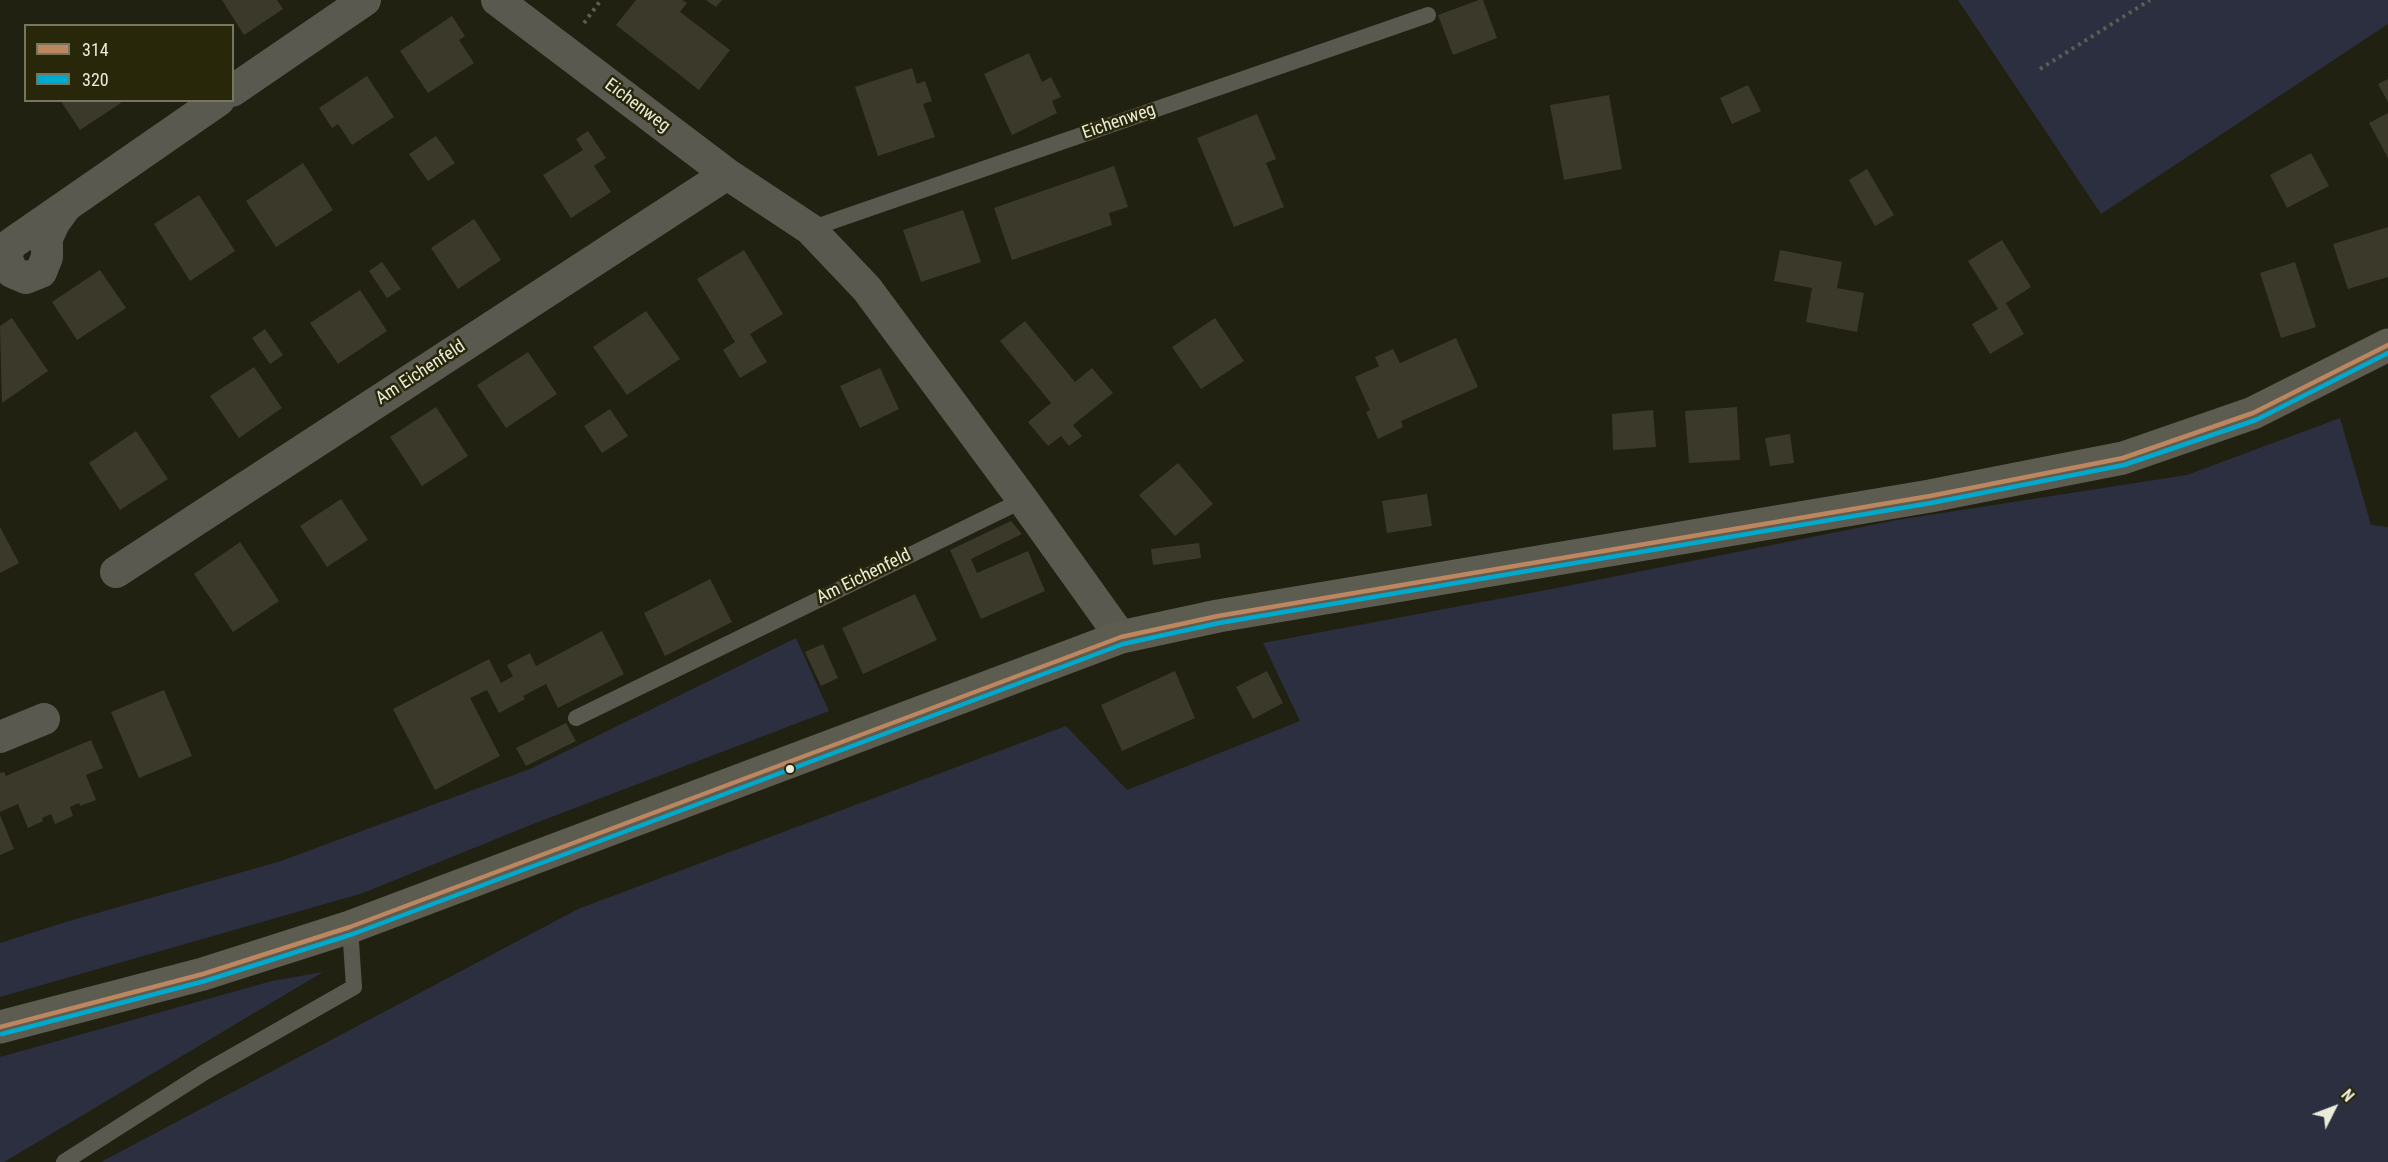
<!DOCTYPE html>
<html>
<head>
<meta charset="utf-8">
<style>
  body { margin:0 }
  #map { position:relative; width:2388px; height:1162px; overflow:hidden; background:#212111; font-family:"Roboto Condensed",sans-serif }
  canvas { display:block }
  .legend { position:absolute; left:24px; top:24px; width:210px; height:78px; box-sizing:border-box; background:#28270a; border:2px solid #76755d; margin:0; padding:8px 10px; list-style:none; font-size:18px; color:#ebebda }
  .legend li { display:flex; align-items:center; gap:12px; height:30px }
  .legend b { width:30px; border:2px solid #76755d }
  .north { position:absolute; left:2304px; top:1078px; width:60px; height:60px; -webkit-text-stroke:4px #28270a; paint-order:stroke; rotate:48deg; font-size:16px; font-weight:700; line-height:24px; text-align:center; color:#ebebda }
  .north::after { content:''; display:block; margin:auto; width:21px; height:27px; background:#ebebda; clip-path:polygon(50% 0,100% 100%,50% 72%,0 100%) }
</style>
</head>
<body>
<div id="map">
<canvas width="2388" height="1162"></canvas>
<ul class="legend">
<li><b style="height:8px;background:#bb8660"></b>314</li>
<li><b style="height:8px;background:#00a9ce"></b>320</li>
</ul>
<div class="north">N</div>
</div>
<script>
const ctx = document.querySelector('canvas').getContext('2d');
ctx.lineJoin = 'round';
function paint(path, color) { ctx.fillStyle = color; ctx.fill(path, 'evenodd'); }
const poly = rows => new Path2D(rows.map(r => 'M' + r).join(''));
function stroke(path, color, width, dash) { ctx.strokeStyle = color; ctx.lineWidth = width; ctx.lineCap = dash ? 'butt' : 'round'; ctx.setLineDash(dash || []); ctx.stroke(path); }
function label(font, color, halo, rows, align = 'center') {
  ctx.font = font + ' "Roboto Condensed",sans-serif'; ctx.lineWidth = 5; ctx.setLineDash([]); ctx.textBaseline = 'middle'; ctx.strokeStyle = halo; ctx.fillStyle = color; for (const [text, x, y, turn = 0] of rows) {
    ctx.save(); ctx.translate(x, y); ctx.rotate((+turn || 0) * Math.PI / 180); ctx.textAlign = isNaN(turn) ? turn : align; if (halo) ctx.strokeText(text, 0, 0); ctx.fillText(text, 0, 0); ctx.restore();
  }
}
paint(poly([
  [1958,0,2388,0,2388,24,2101,214],
  [2340,418,2371,525,2388,527,2388,1162,101,1162,578,909,1066,726,1127,790,1300,721,1263,643,1562,587,1897,520,2187,475],
  [796,638,829,711,533,824,363,893,0,997,0,943,69,921,278,862,530,769],
  [323,972,4,1162,0,1162,0,1057,272,981]
]), '#2b2f40');
paint(poly([
  [222,0,277,0,283,9,244,35],
  [636,0,682,0,687,3,680,12,730,50,699,90,616,25],
  [706,0,722,0,716,7],
  [1479,0,1483,0,1497,38,1453,55,1438,15],
  [452,16,465,36,459,40,474,63,428,93,400,51],
  [1029,53,1042,82,1051,77,1061,97,1052,101,1057,113,1012,135,984,74],
  [912,68,917,84,925,81,932,101,923,104,935,137,878,156,855,87],
  [367,76,394,117,352,145,338,124,332,128,319,108],
  [2388,79,2388,102,2378,84],
  [1748,85,1761,111,1732,124,1720,98],
  [1609,95,1622,169,1564,180,1550,105],
  [60,100,119,100,121,103,80,130],
  [2388,113,2388,158,2369,123],
  [1257,114,1276,159,1266,163,1284,207,1234,227,1197,138],
  [588,131,606,158,594,166,611,192,571,218,543,175,583,150,576,139],
  [436,136,455,163,428,181,409,154],
  [2311,153,2329,186,2287,208,2270,175],
  [303,163,333,210,276,247,246,201],
  [1114,166,1128,207,1109,213,1112,225,1012,260,994,208],
  [1867,169,1894,215,1875,226,1849,180],
  [199,195,235,251,190,281,154,224],
  [963,210,981,262,921,282,903,230],
  [474,219,501,260,458,289,431,248],
  [2388,227,2388,277,2348,289,2333,244],
  [2002,240,2031,287,2006,303,2024,334,1990,354,1972,324,1998,309,1968,261],
  [744,250,783,314,750,334,767,362,740,378,723,350,735,342,697,279],
  [1780,250,1842,262,1837,288,1864,293,1857,332,1806,322,1812,288,1774,281],
  [382,262,401,289,387,298,369,271],
  [2295,262,2316,327,2281,338,2260,273],
  [100,270,126,308,77,340,52,302],
  [360,290,387,331,338,364,310,323],
  [646,311,680,359,627,395,593,347],
  [12,318,48,371,2,403,0,326],
  [1215,318,1244,361,1201,389,1172,347],
  [1025,321,1075,382,1092,368,1113,393,1073,425,1082,436,1069,446,1061,436,1048,446,1028,422,1051,403,1000,341],
  [265,329,283,355,270,364,252,338],
  [1456,338,1478,387,1401,421,1403,427,1378,439,1366,412,1370,410,1355,377,1379,366,1375,357,1393,349,1400,363],
  [528,352,557,394,506,428,477,385],
  [254,367,282,408,239,438,210,396],
  [880,368,899,409,860,428,840,386],
  [436,407,468,456,422,486,390,437],
  [1737,407,1740,460,1689,463,1685,411],
  [610,409,628,436,602,453,584,426],
  [1653,410,1656,447,1613,450,1612,414],
  [136,431,168,479,120,510,89,463],
  [1790,434,1794,463,1770,466,1765,438],
  [1178,463,1213,504,1175,536,1139,495],
  [1427,494,1432,526,1387,533,1382,501],
  [341,499,368,540,327,567,300,526],
  [1011,521,1022,534,971,559,977,573,1028,551,1045,591,981,619,950,550],
  [0,527,19,563,0,573],
  [240,542,279,601,233,632,194,574],
  [1199,543,1201,558,1153,565,1151,549],
  [710,579,732,622,665,656,644,613],
  [915,594,937,640,863,674,842,628],
  [602,631,624,674,558,708,546,684,523,696,525,699,499,713,487,690,470,698,500,756,435,790,393,709,489,659,501,683,513,676,507,665,530,653,536,666],
  [823,644,838,678,821,686,805,652],
  [1175,671,1195,718,1122,751,1101,705],
  [1267,671,1283,703,1253,719,1236,687],
  [164,690,192,756,139,778,111,712],
  [566,723,576,741,526,766,516,748],
  [91,740,103,768,86,775,96,800,80,806,79,803,70,807,73,816,55,824,51,814,42,818,43,821,28,828,18,804,0,812,0,773,4,772,6,776],
  [0,815,14,849,0,855]
]), '#3b3a2a');
stroke(poly([
  [584,23,601,0],
  [2040,69,2150,0]
]), '#5d5d53', 4, [3, 4.5]);
stroke(poly([
  [810,229,1428,15],
  [576,718,1023,500],
  [64,1162,205,1072,354,987,350,927]
]), '#595950', 16);
stroke(poly([
  [497,0,727,174,810,229,867,289,1023,500,1121,637],
  [232,91,365,0],
  [67,205,54,223,47,238,47,257,41,272,26,278,12,272,6,256,11,244,219,100],
  [116,572,727,174],
  [0,737,44,719]
]), '#595950', 32);
stroke(poly([
  [0,1027,203,974,350,927,1121,637,1218,616,1930,496,2123,458,2253,413,2388,345]
]), '#5c5c50', 33);
stroke(poly([
  [0,1027,203,974,350,927,1121,637,1218,616,1930,496,2123,458,2253,413,2388,345]
]), '#bb8660', 4.5);
stroke(poly([
  [2,1034,205,981,353,934,1123,644,1219,623,1931,503,2124,465,2256,420,2388,353]
]), '#00a9ce', 4.5);
for (const [x, y, r, color] of [
  [790,769,5,"#ebebda"]
]) { const dot = new Path2D(); dot.arc(x, y, r, 0, 2 * Math.PI); ctx.fillStyle = color; ctx.fill(dot); stroke(dot, '#28270a', 2); }
label('18px', '#ebebda', '#28270a', [
  ["Eichenweg",637,106,37],
  ["Eichenweg",1119,122,-19],
  ["Am Eichenfeld",421,373,-33],
  ["Am Eichenfeld",864,577,-26]
]);
</script>
</body>
</html>
